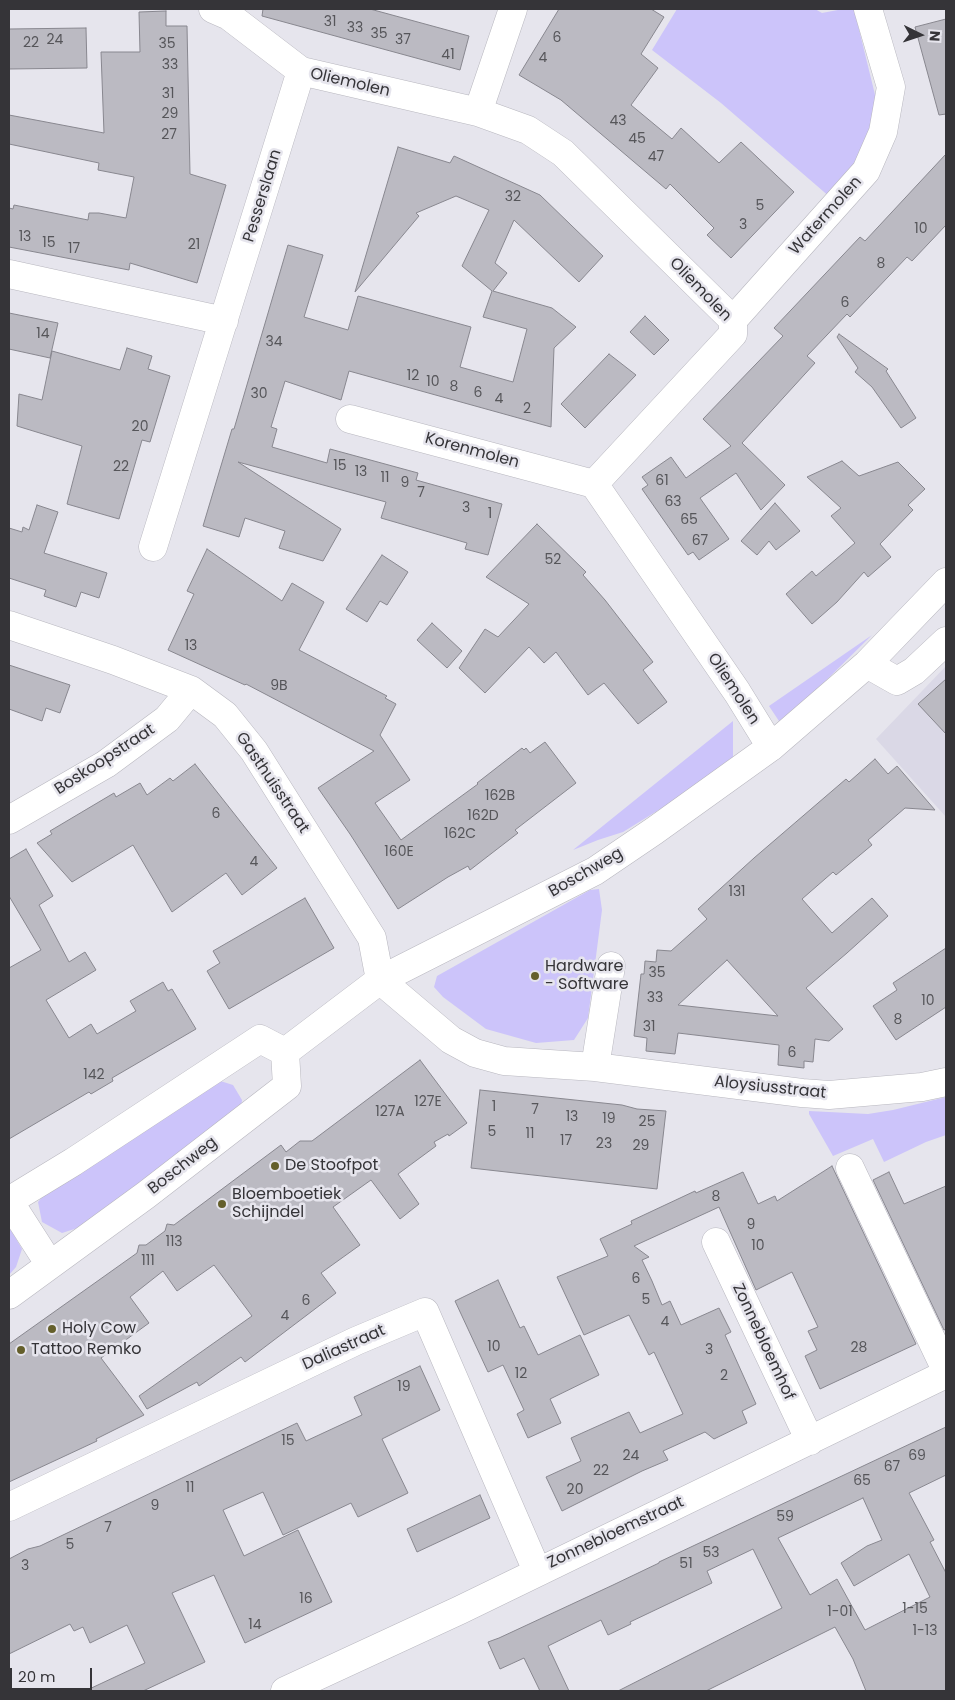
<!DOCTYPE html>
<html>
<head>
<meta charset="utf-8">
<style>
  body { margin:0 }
  #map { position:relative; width:955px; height:1700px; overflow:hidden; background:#e6e5ed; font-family:Poppins,sans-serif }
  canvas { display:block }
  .frame { position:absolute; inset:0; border:10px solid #353438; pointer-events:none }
  .north { position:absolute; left:895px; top:10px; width:50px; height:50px; -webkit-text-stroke:4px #e6e5ed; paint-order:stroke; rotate:94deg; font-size:14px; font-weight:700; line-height:20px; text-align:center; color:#353438 }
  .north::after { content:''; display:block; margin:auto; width:18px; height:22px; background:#353438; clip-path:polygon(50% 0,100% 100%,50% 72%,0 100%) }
  .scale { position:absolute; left:10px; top:1668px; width:82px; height:22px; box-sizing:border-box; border:2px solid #353438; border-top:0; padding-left:6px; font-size:15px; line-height:18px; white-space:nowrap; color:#353438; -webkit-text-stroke:4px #e6e5ed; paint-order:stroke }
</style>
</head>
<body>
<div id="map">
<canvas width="955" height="1700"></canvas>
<div class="frame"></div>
<div class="north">N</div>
<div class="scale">20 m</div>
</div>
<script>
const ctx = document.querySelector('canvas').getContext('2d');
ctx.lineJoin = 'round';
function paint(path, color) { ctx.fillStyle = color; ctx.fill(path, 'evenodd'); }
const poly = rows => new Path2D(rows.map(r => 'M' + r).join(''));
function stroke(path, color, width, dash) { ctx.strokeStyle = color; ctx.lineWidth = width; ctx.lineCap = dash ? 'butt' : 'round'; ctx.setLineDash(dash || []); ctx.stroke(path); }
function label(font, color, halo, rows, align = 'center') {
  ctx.font = font + ' Poppins,sans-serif'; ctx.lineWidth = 5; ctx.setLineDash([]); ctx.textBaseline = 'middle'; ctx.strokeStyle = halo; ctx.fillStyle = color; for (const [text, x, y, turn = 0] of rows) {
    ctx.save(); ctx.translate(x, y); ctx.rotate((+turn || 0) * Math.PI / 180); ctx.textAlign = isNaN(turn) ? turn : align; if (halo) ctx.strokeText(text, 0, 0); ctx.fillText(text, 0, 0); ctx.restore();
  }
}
paint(poly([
  [946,666,946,817,876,739]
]), '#dad8e6');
paint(poly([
  [677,9,815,9,822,13,843,9,854,9,878,107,877,135,831,198,721,103,652,50],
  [872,635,786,720,781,724,769,706],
  [733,721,733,764,623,832,598,840,573,850],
  [599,889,602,910,588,1018,574,1040,536,1043,486,1029,443,997,434,987,437,976,590,890],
  [214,1079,233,1085,242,1100,240,1115,93,1223,62,1233,42,1222,38,1202,58,1178],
  [946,1097,946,1135,926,1142,884,1162,873,1139,833,1156,809,1114,809,1111,868,1114,893,1110],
  [9,1230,11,1230,22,1249,16,1267,9,1275]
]), '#ccc4fa');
const building = poly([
  [263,9,370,9,469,36,460,70,262,16,263,9],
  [559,9,651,9,664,17,641,54,658,68,631,105,672,139,681,128,719,163,741,142,794,192,731,258,707,235,714,228,670,184,666,189,561,100,519,75,559,9],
  [166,11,166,26,187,26,190,174,226,185,197,283,130,263,129,270,9,247,9,208,13,209,14,205,88,220,89,213,99,213,126,218,134,177,98,170,99,163,9,144,9,115,104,133,101,52,140,52,139,12,166,11],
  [946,19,946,114,939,115,915,27,946,19],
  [86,28,87,68,9,69,9,29,86,28],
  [398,147,450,163,454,156,540,195,603,256,579,282,514,220,495,263,507,273,493,291,552,308,576,327,554,348,551,427,349,371,341,400,285,381,271,427,277,429,272,447,327,463,330,449,418,473,416,480,502,504,488,555,465,549,467,543,381,518,386,502,238,462,341,529,323,561,279,548,285,531,245,518,239,537,203,526,232,429,234,429,288,245,323,255,304,317,348,330,358,296,471,327,460,367,513,382,527,329,483,317,492,291,462,266,489,210,456,196,416,213,419,216,355,292,398,147],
  [946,154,946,225,912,261,907,257,850,317,847,314,807,356,815,363,742,443,785,485,761,510,736,473,700,498,729,539,699,560,693,552,688,555,642,489,648,485,642,477,671,457,686,478,731,446,703,419,783,336,774,328,860,237,865,241,946,154],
  [9,313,58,323,50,358,9,349,9,313],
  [645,316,669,340,654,355,630,332,645,316],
  [839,334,888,369,886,371,916,418,901,428,872,387,855,372,858,368,837,337,839,334],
  [127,348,152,356,148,369,170,376,150,442,142,440,119,519,67,504,82,446,17,426,19,394,42,400,52,351,120,370,127,348],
  [609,354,636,375,585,428,561,404,609,354],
  [842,461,859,476,898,462,925,489,908,505,913,510,880,544,891,557,868,577,864,572,837,602,812,624,786,594,812,571,816,576,855,543,831,516,841,508,807,477,842,461],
  [775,503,800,531,776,550,769,541,757,555,741,541,775,503],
  [37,505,58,512,44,553,107,573,99,598,81,592,76,607,44,596,46,590,9,578,9,528,22,532,23,527,29,530,37,505],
  [537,524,586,572,583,575,605,600,653,662,643,670,667,702,638,724,604,683,588,695,556,652,544,663,529,647,485,693,459,668,485,629,498,637,529,604,486,577,537,524],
  [207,549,282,601,292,583,324,602,299,650,387,696,385,698,396,704,380,735,410,780,375,803,401,840,478,784,477,783,522,748,524,750,526,748,530,753,545,742,576,783,515,830,518,833,470,870,468,866,448,877,398,909,350,834,318,788,374,751,246,684,245,685,168,650,194,594,187,591,207,549],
  [382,555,408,572,387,605,380,601,367,622,346,609,382,555],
  [432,623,462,651,447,668,417,640,432,623],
  [9,665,70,685,60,713,46,708,42,721,9,709,9,665],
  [946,679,946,734,918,704,946,679],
  [875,759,888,774,897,766,935,810,905,808,868,840,872,845,836,875,833,872,802,899,832,933,872,898,888,916,847,953,806,988,843,1029,829,1041,815,1039,813,1062,804,1061,804,1068,778,1065,779,1045,678,1033,675,1054,646,1051,647,1038,634,1036,641,974,644,974,645,961,656,962,657,950,671,951,707,919,698,909,754,858,846,779,849,782,875,759],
  [727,960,778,1016,678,1005,727,960],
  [195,764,277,868,242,895,226,873,172,912,133,845,72,882,37,843,52,834,50,831,114,793,116,797,140,783,147,795,170,778,173,781,195,764],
  [26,849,53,896,39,905,69,962,85,952,96,970,46,1000,69,1038,91,1024,97,1034,136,1011,130,1001,163,982,168,991,172,989,196,1029,112,1078,113,1081,91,1094,89,1092,9,1139,9,968,41,950,9,896,9,859,26,849],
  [305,898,334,948,229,1009,207,971,220,963,213,951,305,898],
  [946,948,946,1007,896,1040,873,1006,897,990,893,983,946,948],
  [420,1060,467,1123,449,1136,448,1134,434,1142,436,1146,398,1174,419,1204,400,1219,371,1180,333,1207,360,1245,321,1273,336,1293,245,1362,241,1357,199,1386,197,1382,147,1409,139,1396,252,1316,214,1265,177,1291,163,1271,130,1297,149,1323,101,1358,144,1415,96,1439,97,1441,9,1482,9,1344,137,1253,139,1245,146,1245,165,1231,167,1224,174,1225,281,1145,286,1152,300,1141,312,1141,420,1060],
  [480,1090,622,1105,637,1109,666,1111,657,1189,471,1168,480,1090],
  [832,1166,916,1344,820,1389,805,1356,817,1350,808,1331,818,1327,792,1272,756,1290,719,1207,634,1246,649,1257,642,1260,652,1281,662,1305,670,1301,681,1325,719,1308,731,1332,725,1335,756,1404,742,1411,747,1423,714,1439,705,1432,663,1451,668,1460,642,1471,562,1511,546,1477,581,1461,571,1438,629,1412,640,1433,683,1414,654,1352,649,1355,629,1315,584,1335,557,1277,608,1256,600,1239,632,1224,631,1221,695,1191,696,1193,743,1172,758,1204,775,1196,777,1201,832,1166],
  [889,1172,904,1204,946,1186,946,1329,944,1330,873,1180,889,1172],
  [498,1280,520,1328,524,1326,538,1355,580,1335,599,1375,550,1399,561,1423,528,1438,517,1414,524,1410,503,1365,488,1372,455,1301,498,1280],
  [420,1366,440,1410,382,1439,408,1493,358,1517,351,1503,283,1535,263,1492,223,1510,244,1556,298,1530,332,1602,245,1643,214,1575,172,1593,205,1662,143,1691,85,1691,145,1663,127,1625,90,1643,83,1627,74,1631,70,1624,9,1654,9,1559,28,1549,40,1546,297,1423,306,1441,362,1415,354,1397,420,1366],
  [946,1427,946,1475,909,1493,934,1540,930,1542,946,1573,946,1691,866,1691,853,1659,835,1627,706,1691,618,1691,782,1608,753,1549,707,1571,712,1583,630,1622,631,1624,608,1635,601,1620,548,1646,569,1691,540,1691,524,1658,500,1669,488,1642,499,1638,613,1585,659,1563,659,1562,946,1427],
  [863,1498,882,1540,867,1546,841,1563,854,1586,909,1554,930,1597,865,1630,837,1579,810,1595,778,1538,863,1498],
  [480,1495,490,1518,417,1552,407,1529,480,1495]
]);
paint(building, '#bbbac2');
stroke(building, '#88878f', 1);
const minor = poly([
  [213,9,229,16,301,71,478,112,528,130,563,153,733,320,733,334,594,484,737,692,771,747],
  [478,112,513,9],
  [9,274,224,321],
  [733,320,866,171,883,132,891,87,868,9],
  [350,419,594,484],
  [153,547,301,71],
  [9,625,113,660,191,690,225,715,254,751,372,938,380,980],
  [867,664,897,681,914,671,946,641],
  [9,820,106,764,167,719,191,690],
  [380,980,451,1040,475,1053,504,1061,595,1067,802,1093,829,1095,922,1087,946,1082],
  [285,1052,380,980,595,871,654,831,771,747,867,664,946,582],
  [595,1067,611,966],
  [850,1168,946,1370],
  [9,1201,73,1162,260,1039,285,1052],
  [9,1201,50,1265],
  [716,1242,810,1441],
  [9,1295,146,1195,287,1086,285,1052],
  [9,1507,356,1341,425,1312,537,1571],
  [285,1691,460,1610,946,1374]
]);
stroke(minor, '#b8b7bf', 29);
stroke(minor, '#fff', 28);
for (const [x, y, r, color] of [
  [535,976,5,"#645f2b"],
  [275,1166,5,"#645f2b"],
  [222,1204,5,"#645f2b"],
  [52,1329,5,"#645f2b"],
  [21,1350,5,"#645f2b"]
]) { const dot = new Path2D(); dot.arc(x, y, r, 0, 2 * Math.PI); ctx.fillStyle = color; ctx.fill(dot); stroke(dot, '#e6e5ed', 2); }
label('14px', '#56565a', null, [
  ["31",330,22],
  ["33",355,28],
  ["35",379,34],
  ["6",557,38],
  ["24",55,40],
  ["37",403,40],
  ["22",31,43],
  ["35",167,44],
  ["41",448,55],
  ["4",543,58],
  ["33",170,65],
  ["31",168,94],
  ["29",170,114],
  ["43",618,121],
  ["27",169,135],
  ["45",637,139],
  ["47",656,157],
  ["32",513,197],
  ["5",760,206],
  ["3",743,225],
  ["10",921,229],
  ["13",25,237],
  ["15",49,243],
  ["21",194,245],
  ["17",74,249],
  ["8",881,264],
  ["6",845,303],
  ["14",43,334],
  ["34",274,342],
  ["12",413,376],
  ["10",433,382],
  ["8",454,387],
  ["6",478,393],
  ["30",259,394],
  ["4",499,399],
  ["2",527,409],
  ["20",140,427],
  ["15",340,466],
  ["22",121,467],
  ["13",361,472],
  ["11",385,478],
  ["61",662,481],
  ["9",405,483],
  ["7",421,493],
  ["63",673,502],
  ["3",466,508],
  ["1",490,514],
  ["65",689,520],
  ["67",700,541],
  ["52",553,560],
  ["13",191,646],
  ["9B",279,686],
  ["162B",500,796],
  ["6",216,814],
  ["162D",483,816],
  ["162C",460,834],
  ["160E",399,852],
  ["4",254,862],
  ["131",737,892],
  ["35",657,973],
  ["33",655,998],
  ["10",928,1001],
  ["8",898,1020],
  ["31",649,1027],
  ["6",792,1053],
  ["142",94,1075],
  ["127E",428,1102],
  ["1",494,1107],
  ["7",535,1110],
  ["127A",390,1112],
  ["13",572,1117],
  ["19",609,1119],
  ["25",647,1122],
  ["5",492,1132],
  ["11",530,1134],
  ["17",566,1141],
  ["23",604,1144],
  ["29",641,1146],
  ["8",716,1197],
  ["9",751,1225],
  ["113",174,1242],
  ["10",758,1246],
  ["111",148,1261],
  ["6",636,1279],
  ["5",646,1300],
  ["6",306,1301],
  ["4",285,1316],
  ["4",665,1322],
  ["10",494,1347],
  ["28",859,1348],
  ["3",709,1350],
  ["12",521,1374],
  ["2",724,1376],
  ["19",404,1387],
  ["15",288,1441],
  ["24",631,1456],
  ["69",917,1456],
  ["67",892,1467],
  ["22",601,1471],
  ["65",862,1481],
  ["11",190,1488],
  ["20",575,1490],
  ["9",155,1506],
  ["59",785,1517],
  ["7",108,1528],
  ["5",70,1545],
  ["53",711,1553],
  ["51",686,1564],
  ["3",25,1566],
  ["16",306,1599],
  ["1-15",915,1609],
  ["1-01",840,1612],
  ["14",255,1625],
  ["1-13",925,1631]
]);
label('16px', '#353438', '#e6e5ed', [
  ["Oliemolen",350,83,13],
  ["Pesserslaan",263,196,-73],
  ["Watermolen",826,216,-48],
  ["Oliemolen",700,290,46],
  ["Korenmolen",472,451,15],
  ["Oliemolen",733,689,57],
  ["Boskoopstraat",105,760,-33],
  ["Gasthuisstraat",272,783,56],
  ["Boschweg",586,873,-30],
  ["Aloysiusstraat",770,1088,6],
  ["Boschweg",183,1166,-38],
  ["Zonnebloemhof",763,1342,65],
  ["Daliastraat",344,1348,-24],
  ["Zonnebloemstraat",616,1533,-25]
]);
label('16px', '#353438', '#e6e5ed', [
  ["Hardware",545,967],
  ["- Software",545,985],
  ["De Stoofpot",285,1166],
  ["Bloemboetiek",232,1195],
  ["Schijndel",232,1213],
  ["Holy Cow",62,1329],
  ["Tattoo Remko",31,1350]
], 'left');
</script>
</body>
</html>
